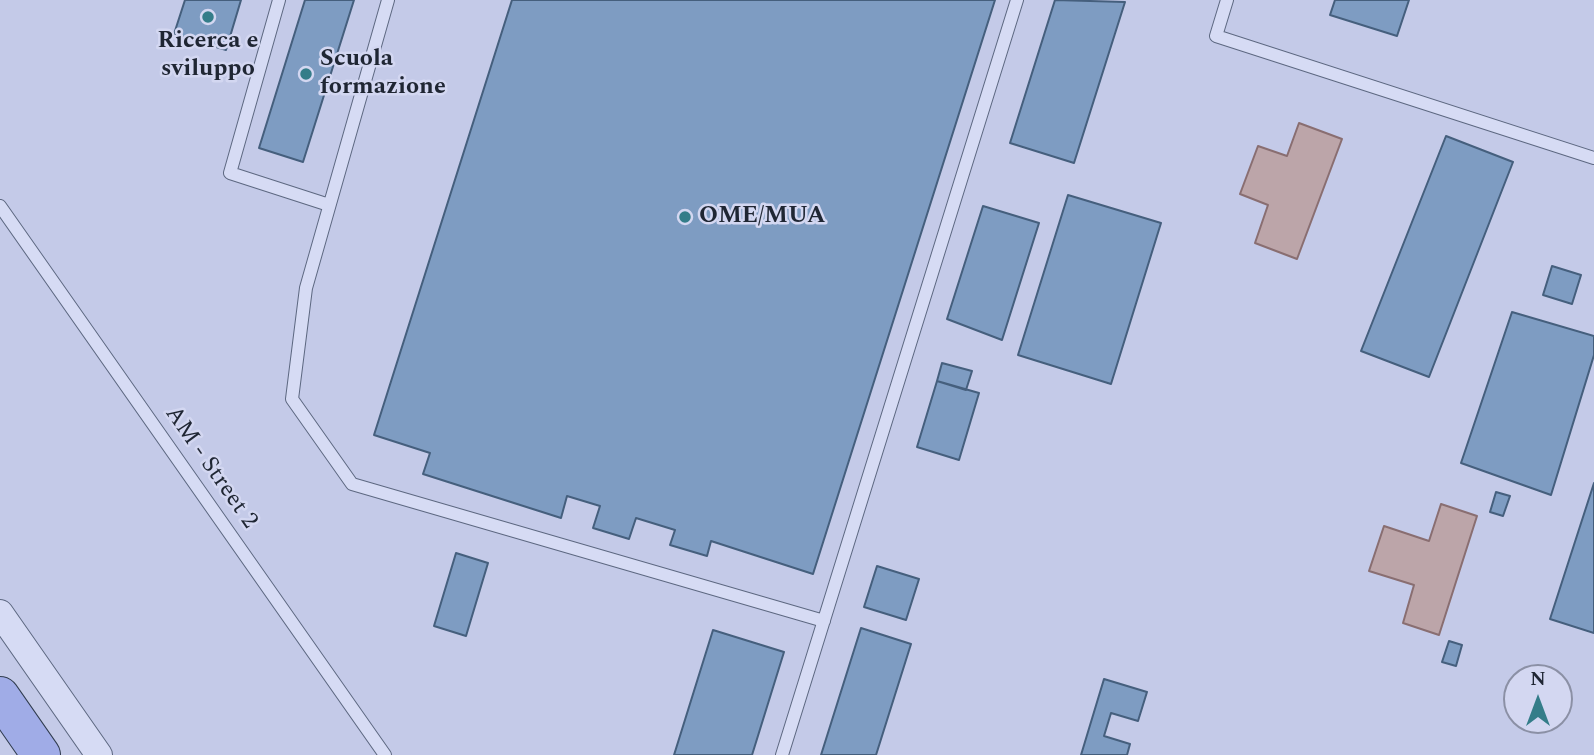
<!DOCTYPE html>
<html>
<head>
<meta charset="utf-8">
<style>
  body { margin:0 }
  #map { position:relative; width:1594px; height:755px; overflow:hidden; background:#c4cae8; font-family:Spectral,serif }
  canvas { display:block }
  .north { position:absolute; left:1503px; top:664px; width:70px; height:70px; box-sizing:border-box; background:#d3d7f1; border:2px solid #8b90a5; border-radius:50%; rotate:0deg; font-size:19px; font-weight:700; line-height:28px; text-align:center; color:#1f2633 }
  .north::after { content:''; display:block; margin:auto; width:24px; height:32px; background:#347d89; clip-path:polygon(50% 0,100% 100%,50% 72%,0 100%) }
</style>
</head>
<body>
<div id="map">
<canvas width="1594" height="755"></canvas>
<div class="north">N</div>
</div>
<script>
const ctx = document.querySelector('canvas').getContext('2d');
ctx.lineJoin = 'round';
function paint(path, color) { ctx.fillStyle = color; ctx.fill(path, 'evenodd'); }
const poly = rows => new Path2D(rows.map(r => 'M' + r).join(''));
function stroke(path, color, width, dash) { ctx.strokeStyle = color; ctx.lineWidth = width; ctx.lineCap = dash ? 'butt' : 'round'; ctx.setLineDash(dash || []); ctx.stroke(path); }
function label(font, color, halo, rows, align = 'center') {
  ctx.font = font + ' Spectral,serif'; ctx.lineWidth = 5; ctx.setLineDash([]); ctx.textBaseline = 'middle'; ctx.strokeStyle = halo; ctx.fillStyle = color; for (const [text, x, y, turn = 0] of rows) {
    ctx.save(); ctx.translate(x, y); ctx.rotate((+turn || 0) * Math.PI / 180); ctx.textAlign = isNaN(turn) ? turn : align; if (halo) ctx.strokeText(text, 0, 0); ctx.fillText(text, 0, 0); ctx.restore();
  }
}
const water = poly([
  [1299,123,1342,139,1297,259,1255,243,1268,205,1240,194,1258,146,1287,156,1299,123],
  [1441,504,1477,516,1439,635,1403,623,1414,585,1369,571,1384,526,1429,541,1441,504]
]);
paint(water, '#bca5a9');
stroke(water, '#896e71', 2);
const building = poly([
  [185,0,241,0,226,50,174,34,185,0],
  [305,0,354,0,303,162,259,148,305,0],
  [512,0,995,0,813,574,711,541,707,556,670,545,675,530,636,518,629,539,593,528,600,506,567,496,561,518,423,474,430,453,374,435,512,0],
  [1055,0,1125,2,1074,163,1010,143,1055,0],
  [1335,0,1409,0,1397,36,1330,15,1335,0],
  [1446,136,1513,162,1429,377,1361,351,1446,136],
  [1068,195,1161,223,1111,384,1018,355,1068,195],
  [983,206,1039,223,1002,340,947,319,983,206],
  [1552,266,1581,275,1572,304,1543,295,1552,266],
  [1512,312,1594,336,1594,355,1551,495,1461,463,1512,312],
  [942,363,972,371,966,390,937,381,942,363],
  [937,381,979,393,959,460,917,447,937,381],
  [1594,483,1594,633,1550,619,1594,483],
  [1496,492,1510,496,1503,516,1490,512,1496,492],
  [456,553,488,563,466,636,434,626,456,553],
  [877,566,919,579,906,620,864,607,877,566],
  [861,628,911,644,876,755,821,755,861,628],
  [713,630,784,652,752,755,674,755,713,630],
  [1449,641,1462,645,1456,666,1442,662,1449,641],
  [1104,679,1147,692,1138,721,1111,713,1104,736,1130,744,1127,755,1081,755,1104,679]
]);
paint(building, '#7e9cc2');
stroke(building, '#455f7d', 2);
const lane = poly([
  [279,0,230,173,329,205],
  [388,0,306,288,292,399,352,484,824,621],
  [1227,0,1216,36,1594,158],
  [0,206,385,755],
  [782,755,1017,0]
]);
const street = poly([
  [0,613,99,755]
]);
const primary = poly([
  [0,696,41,755]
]);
stroke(lane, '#5d6881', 14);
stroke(street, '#5d6881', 28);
stroke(primary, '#303c4f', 40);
stroke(lane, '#d6dbf4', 12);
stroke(street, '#d6dbf4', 26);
stroke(primary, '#a0ace7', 38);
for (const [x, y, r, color] of [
  [208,17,7,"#347d89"],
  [306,74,7,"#347d89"],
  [685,217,7,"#347d89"]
]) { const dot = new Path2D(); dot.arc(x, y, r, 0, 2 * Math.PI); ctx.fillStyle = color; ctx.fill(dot); stroke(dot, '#d3d7f1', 2.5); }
label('bold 24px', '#1f2633', '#d3d7f1', [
  ["Ricerca e",208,42,"center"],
  ["sviluppo",208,70,"center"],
  ["Scuola",320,60],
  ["formazione",320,88],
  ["OME/MUA",699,217]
], 'left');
label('24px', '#1f2633', '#d3d7f1', [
  ["AM - Street 2",210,468,55]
]);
</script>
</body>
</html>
